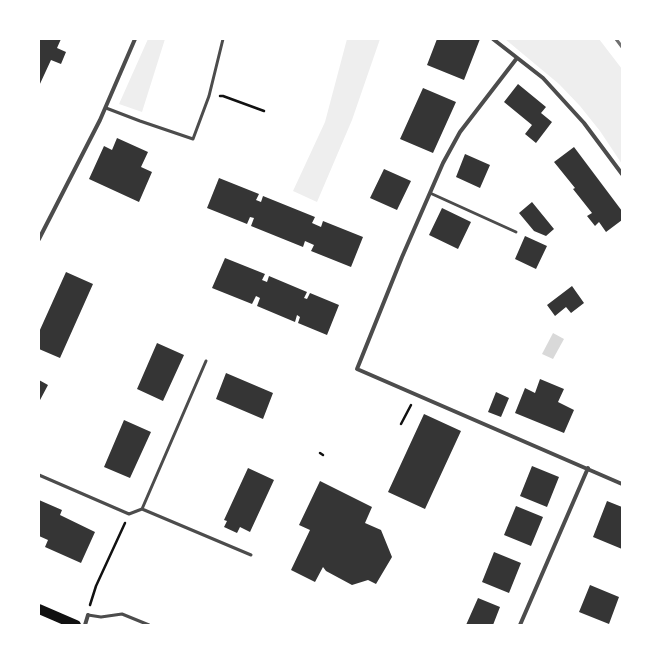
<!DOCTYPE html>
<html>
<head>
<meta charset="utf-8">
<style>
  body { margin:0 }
  #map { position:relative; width:661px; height:664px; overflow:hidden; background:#fff; font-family:"Noto Serif",serif }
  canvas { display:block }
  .frame { position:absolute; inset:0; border:40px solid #fff; pointer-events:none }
</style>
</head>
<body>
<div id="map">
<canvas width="661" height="664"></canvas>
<div class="frame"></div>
</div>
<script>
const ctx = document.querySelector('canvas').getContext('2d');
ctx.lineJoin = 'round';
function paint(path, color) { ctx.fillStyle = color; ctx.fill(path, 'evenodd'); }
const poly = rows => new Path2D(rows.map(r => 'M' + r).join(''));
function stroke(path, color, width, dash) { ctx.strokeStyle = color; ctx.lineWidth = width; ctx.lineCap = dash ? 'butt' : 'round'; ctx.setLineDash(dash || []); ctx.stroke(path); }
paint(poly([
  [148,39,165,39,142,112,119,104],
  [347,39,380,39,352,120,317,202,293,191,325,122],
  [505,39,599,39,622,69,622,164,600,131,580,106,559,84]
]), '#eee');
paint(poly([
  [553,333,564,339,553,359,542,354]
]), '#d9d9d9');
paint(poly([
  [39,39,61,39,57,48,66,52,61,64,51,60,39,86],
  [437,39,480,39,464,80,427,65],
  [518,84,546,107,541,113,552,122,536,143,525,134,532,125,504,102],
  [423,88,456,102,433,153,400,139],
  [117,138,148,152,141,167,152,172,139,202,89,179,104,146,112,150],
  [574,147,622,211,622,220,606,232,599,222,595,226,587,216,592,213,573,189,575,188,554,162],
  [465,154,490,165,480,188,456,177],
  [384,169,411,181,397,210,370,198],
  [219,178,259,194,256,200,261,202,263,196,315,217,312,223,321,227,323,221,363,237,351,267,311,251,314,245,305,241,303,247,251,226,254,218,250,217,247,224,207,208],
  [532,202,554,229,546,236,534,231,519,213],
  [442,208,471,222,458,249,429,235],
  [525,236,547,246,536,269,515,259],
  [225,258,265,274,262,280,267,282,269,276,307,292,304,298,307,299,310,293,339,305,327,335,298,323,300,317,297,315,295,322,257,306,260,298,256,296,252,304,212,288],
  [66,272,93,284,60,358,39,349,39,332],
  [572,286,584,303,571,313,566,307,555,316,547,305],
  [157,343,184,355,163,401,137,389],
  [226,373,273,393,263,419,216,399],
  [540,379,564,389,558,402,574,410,564,433,515,413,525,388,535,393],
  [39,380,48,385,39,402],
  [496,392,509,398,501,417,488,412],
  [424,414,461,431,425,509,388,492],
  [124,420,151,432,130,478,104,467],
  [532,466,559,477,547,507,520,496],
  [248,468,274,480,250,532,240,527,237,533,224,527,227,521,224,520],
  [320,481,372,507,365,523,381,530,392,557,376,584,368,580,352,585,326,571,323,567,315,582,291,570,310,530,299,525],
  [39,500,62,510,60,515,95,532,81,563,45,547,48,540,39,536],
  [607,501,622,507,622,549,593,537],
  [516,506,543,517,531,546,504,535],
  [494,552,521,563,509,593,482,582],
  [590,585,619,597,609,624,579,612],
  [478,598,500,607,493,625,466,625]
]), '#353535');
stroke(poly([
  [220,96,223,96,264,111],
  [401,424,411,405],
  [320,453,323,455],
  [90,605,96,586,125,523]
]), '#111', 2.5);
stroke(poly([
  [106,108,140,121,193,139,209,96,223,39],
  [430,193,516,232],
  [39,475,129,514,142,509,206,361],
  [142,509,251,555],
  [88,615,101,617,122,614,149,625]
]), '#4c4c4c', 3);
stroke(poly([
  [493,39,543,78,584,123,622,174],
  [517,58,460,132,443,163,402,257,357,369,622,484],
  [39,239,100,120,135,39],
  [85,625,88,615],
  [520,625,588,468]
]), '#4c4c4c', 4);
stroke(poly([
  [39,609,76,625]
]), '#111', 10);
stroke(poly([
  [616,39,622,47]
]), '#707070', 3);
</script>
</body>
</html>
